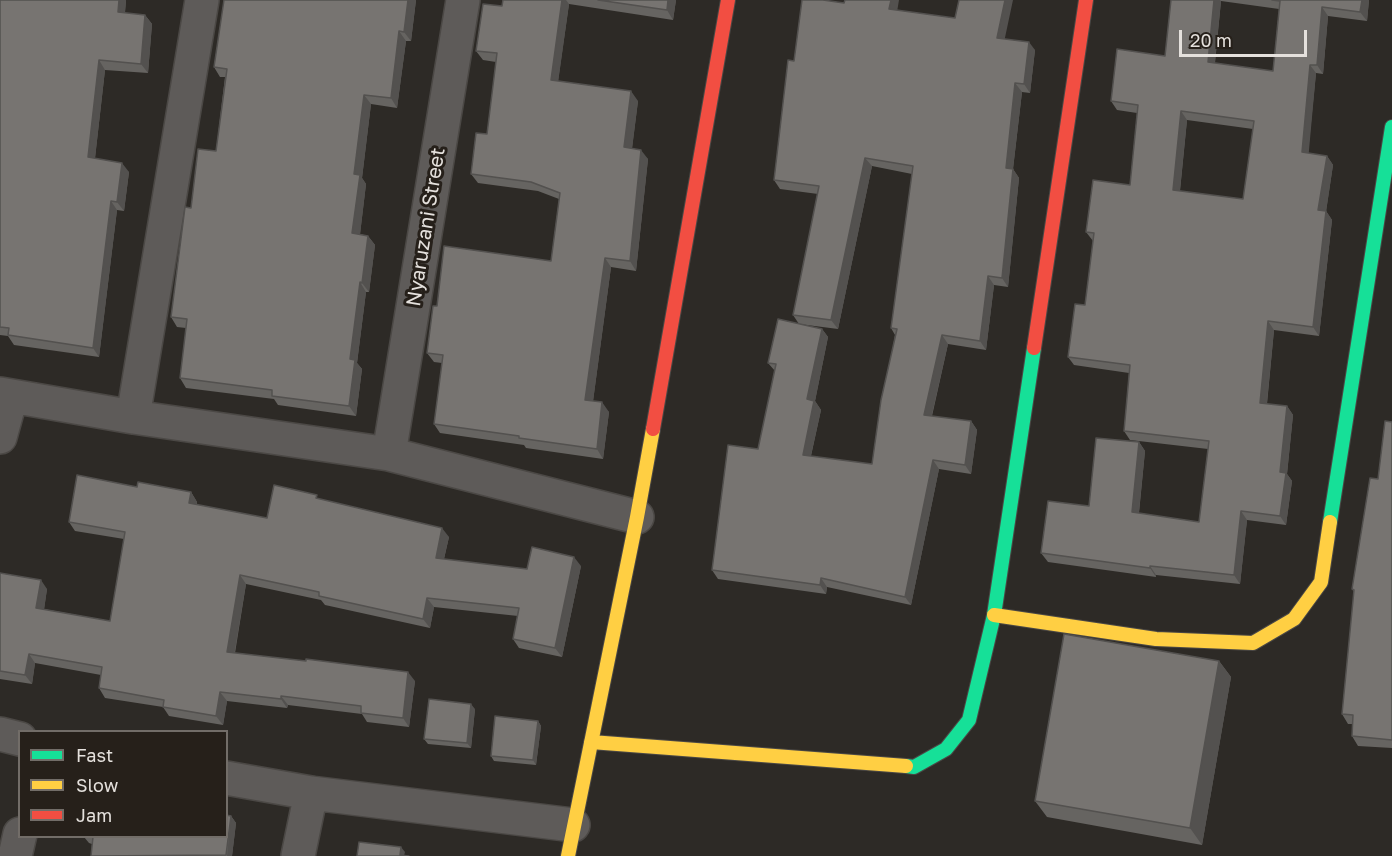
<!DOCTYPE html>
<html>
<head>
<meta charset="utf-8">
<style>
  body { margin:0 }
  #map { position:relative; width:1392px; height:856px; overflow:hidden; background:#2d2a26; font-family:"Golos Text",sans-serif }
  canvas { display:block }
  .legend { position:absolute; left:18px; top:730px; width:210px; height:108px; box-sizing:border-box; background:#26201a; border:2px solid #726d68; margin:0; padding:8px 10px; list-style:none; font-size:18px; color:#e5e1dd }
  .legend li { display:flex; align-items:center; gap:12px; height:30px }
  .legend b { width:30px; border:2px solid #726d68 }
  .scale { position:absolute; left:1179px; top:30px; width:128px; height:27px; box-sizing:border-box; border:3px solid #e5e1dd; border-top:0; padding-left:8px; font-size:18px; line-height:21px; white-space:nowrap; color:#e5e1dd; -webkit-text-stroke:4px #26201a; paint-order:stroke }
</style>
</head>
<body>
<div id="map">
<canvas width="1392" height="856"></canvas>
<ul class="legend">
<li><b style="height:8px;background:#16e098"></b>Fast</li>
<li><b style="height:8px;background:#ffcf43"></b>Slow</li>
<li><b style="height:8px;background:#f24e42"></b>Jam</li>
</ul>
<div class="scale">20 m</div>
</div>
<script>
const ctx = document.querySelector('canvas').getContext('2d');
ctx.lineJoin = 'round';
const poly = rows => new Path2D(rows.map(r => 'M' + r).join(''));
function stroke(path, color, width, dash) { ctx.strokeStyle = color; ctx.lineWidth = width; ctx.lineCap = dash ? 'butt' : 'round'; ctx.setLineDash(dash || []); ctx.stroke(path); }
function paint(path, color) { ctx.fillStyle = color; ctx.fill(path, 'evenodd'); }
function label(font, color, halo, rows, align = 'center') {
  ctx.font = font + ' "Golos Text",sans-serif'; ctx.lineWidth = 6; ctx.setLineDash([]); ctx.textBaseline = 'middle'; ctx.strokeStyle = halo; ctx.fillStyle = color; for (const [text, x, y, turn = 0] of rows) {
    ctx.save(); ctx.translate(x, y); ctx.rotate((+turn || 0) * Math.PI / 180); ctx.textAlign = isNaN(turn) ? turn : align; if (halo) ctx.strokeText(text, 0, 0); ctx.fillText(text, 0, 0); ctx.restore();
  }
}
const street = poly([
  [0,394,133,417,389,454,637,517],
  [133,417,202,0],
  [0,437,11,397],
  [389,454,463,0],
  [0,734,20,739],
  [226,778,311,793,573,825],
  [15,856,20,834],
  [298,856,311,793]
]);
const fast = poly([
  [1330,522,1392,127],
  [906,766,914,767,946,749,969,720,994,615,1034,348]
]);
const slow = poly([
  [994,615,1156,639,1253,643,1294,619,1321,582,1330,522],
  [591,742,906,766],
  [568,856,637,517,653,429]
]);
const jam = poly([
  [1034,348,1086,0],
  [653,429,728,0]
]);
stroke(street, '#4b4845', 36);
stroke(fast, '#4b4845', 16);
stroke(slow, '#4b4845', 16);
stroke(jam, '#4b4845', 16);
stroke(street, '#5e5b59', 33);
stroke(fast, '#16e098', 14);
stroke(slow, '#ffcf43', 14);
stroke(jam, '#f24e42', 14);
paint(poly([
  [0,0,126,0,125,13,145,15,152,24,148,73,105,70,95,158,129,172,124,211,117,210,99,357,14,345,8,336,0,335],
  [224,0,416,0,411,41,406,41,397,108,371,104,362,178,366,184,360,234,368,236,375,245,369,292,366,292,357,363,362,369,356,416,278,405,274,399,186,388,180,378,186,328,177,327,171,317,191,208,216,151,225,77,220,77,214,67],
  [503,0,676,0,673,20,569,4,558,81,638,101,632,148,648,159,636,271,611,267,593,401,609,412,603,459,526,448,524,445,440,433,434,424,442,363,434,362,427,353,437,306,551,261,559,199,538,191,478,183,471,174,487,134,496,62,483,60,476,51,502,6],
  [1171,0,1369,0,1367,21,1328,16,1323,74,1316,73,1308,153,1327,156,1333,165,1326,211,1332,220,1319,336,1274,330,1267,404,1287,406,1293,415,1287,474,1292,481,1286,525,1247,520,1240,584,1156,575,1156,577,1048,562,1041,553,1089,506,1139,442,1145,451,1139,513,1199,522,1208,449,1130,440,1124,431,1129,373,1074,365,1068,357,1085,305,1093,241,1086,232,1130,185,1137,113,1117,110,1111,101,1165,56],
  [1221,1,1279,9,1273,71,1215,63],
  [1187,120,1253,129,1243,199,1180,191],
  [844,3,897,10,1005,39,1035,50,1030,93,1022,92,1013,169,1019,178,1008,287,994,285,986,350,948,344,932,416,971,421,977,430,971,474,939,469,911,605,827,587,826,594,718,579,712,570,758,449,775,371,768,363,799,324,793,315,818,194,780,189,774,180,794,61],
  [872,166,912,174,891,328,895,335,872,464,811,456,821,410,815,401,828,337,822,329,799,324,838,329],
  [1392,422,1392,748,1358,746,1352,736,1353,724,1348,724,1342,714,1354,592,1352,589],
  [137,487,191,492,197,502,197,505,267,518,320,499,449,537,444,559,527,569,581,566,562,657,519,648,513,639,518,616,434,607,430,628,325,605,321,600,246,584,235,653,415,681,409,727,367,722,362,714,288,705,287,708,227,701,223,725,169,716,163,707,105,698,99,688,101,675,35,663,32,684,0,679,0,573,47,589,44,609,110,621,124,539,75,531,69,522],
  [1219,661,1231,677,1202,845,1047,817,1035,801],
  [475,709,471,748,428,744,424,739],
  [538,721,541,726,536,765,494,761,491,756],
  [231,816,236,823,232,856,91,856,92,844,89,843,84,837,226,837]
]), '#666461');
paint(poly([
  [119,0,126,0,124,21,118,12],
  [408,0,416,0,411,41,404,32],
  [562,0,566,0,569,4,557,90,551,80],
  [668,0,676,0,673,20,667,10],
  [891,0,899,0,896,18,889,9],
  [1005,0,1013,0,1003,47,997,38],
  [1214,0,1220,0,1221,1,1214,70,1208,62],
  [1362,0,1369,0,1367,21,1360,12],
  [1322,7,1328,16,1323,74,1317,65],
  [145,15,152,24,148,73,141,64],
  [399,31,406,41,397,108,391,98],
  [1029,42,1035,50,1030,93,1024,84],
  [99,60,105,70,94,167,88,157],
  [1310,65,1316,73,1308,161,1302,152],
  [1015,83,1022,92,1012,177,1006,168],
  [631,91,638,101,631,157,624,147],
  [364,95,371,104,362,178,366,184,359,243,352,233,354,174],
  [1181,111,1187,120,1179,199,1173,190],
  [641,150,648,159,636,271,630,261],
  [1327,156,1333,165,1325,219,1318,210],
  [865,158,872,166,838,329,831,320],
  [122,163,129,172,124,211,117,202],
  [1013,169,1019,178,1008,287,1002,278],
  [111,201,117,210,99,357,93,348],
  [1326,211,1332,220,1319,336,1313,327],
  [368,236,375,245,369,292,362,283],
  [605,258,611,267,592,409,585,400],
  [988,276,994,285,986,350,980,341],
  [360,282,366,292,357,363,362,369,356,416,349,406,350,359],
  [1268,321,1274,330,1266,412,1260,403],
  [822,329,828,337,815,401,821,410,809,464,803,455,807,399],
  [942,335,948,344,930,423,924,415],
  [602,402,609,412,603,459,597,449],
  [1287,406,1293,415,1287,474,1292,481,1286,525,1280,516,1280,472],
  [971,421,977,430,971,474,965,465],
  [1139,442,1145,451,1138,521,1132,512],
  [933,460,939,469,911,605,905,597],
  [191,492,197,502,195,512,189,503],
  [1241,511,1247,520,1240,584,1234,575],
  [442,528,449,537,442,567,436,558],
  [574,557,581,566,562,657,555,648],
  [1150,566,1156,575,1156,577,1150,568],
  [240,575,246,584,233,662,227,652],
  [821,578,827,587,826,594,820,585],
  [41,580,47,589,43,617,36,608],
  [427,598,434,607,430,628,423,619],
  [29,654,35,663,32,684,25,675],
  [1219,661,1231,677,1202,845,1190,828],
  [408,672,415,681,409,727,403,718],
  [220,692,227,701,223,725,216,716],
  [281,696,288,705,287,708,281,699],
  [471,704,475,709,471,748,467,743],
  [538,721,541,726,536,765,533,760],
  [231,816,236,823,232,856,227,856],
  [401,847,405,852,404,856,400,855]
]), '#53514f');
const building = poly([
  [0,0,119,0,118,12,145,15,141,64,99,60,88,157,122,163,117,202,111,201,93,348,8,335,9,328,0,327,0,0],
  [224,0,408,0,404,32,399,31,391,98,364,95,354,174,360,175,352,233,368,236,362,283,360,282,350,359,355,360,349,406,272,396,272,390,180,378,187,319,171,317,185,207,191,208,198,149,216,151,227,69,214,67,224,0],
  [503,0,562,0,551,80,631,91,624,147,641,150,630,261,605,258,585,400,602,402,597,449,519,438,519,436,434,424,443,355,427,353,433,306,437,306,444,246,551,261,560,193,531,182,471,174,476,133,487,134,497,53,476,51,483,4,502,6,503,0],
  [598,0,668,0,667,10,598,0],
  [802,0,823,0,844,3,845,0,891,0,889,9,955,18,959,0,1005,0,997,38,1029,42,1024,84,1015,83,1006,168,1013,169,1002,278,988,276,980,341,942,335,924,415,971,421,965,465,933,460,905,597,821,578,820,585,712,570,728,445,758,449,776,364,768,363,778,319,822,329,807,399,814,401,803,455,872,464,881,400,897,329,891,328,913,166,865,158,831,320,793,315,819,186,774,180,788,60,794,61,802,0],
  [1171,0,1214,0,1208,62,1273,71,1280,1,1272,0,1362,0,1360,12,1322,7,1317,65,1310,65,1302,152,1327,156,1318,210,1326,211,1313,327,1268,321,1260,403,1287,406,1280,472,1286,473,1280,516,1241,511,1234,575,1150,566,1150,568,1041,553,1048,501,1089,506,1096,438,1139,442,1132,512,1199,522,1209,441,1124,431,1130,365,1068,357,1075,304,1085,305,1094,233,1086,232,1093,180,1130,185,1138,105,1111,101,1117,49,1165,56,1171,0],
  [1181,111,1254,121,1243,199,1173,190,1181,111],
  [1385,421,1392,422,1392,740,1352,736,1353,715,1342,714,1354,590,1352,589,1370,478,1378,479,1385,421],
  [77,475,137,487,138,482,191,492,189,503,267,518,274,485,317,495,316,498,442,528,436,558,527,569,532,547,574,557,555,648,513,639,519,608,427,598,423,619,319,596,319,592,240,575,227,652,306,661,306,659,408,672,403,718,361,713,361,706,281,696,281,699,220,692,216,716,163,707,164,700,99,688,102,667,29,654,25,675,0,671,0,573,41,580,36,608,110,621,125,532,69,522,77,475],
  [1064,634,1219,661,1190,828,1035,801,1064,634],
  [429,699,471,704,467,743,424,739,429,699],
  [495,716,538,721,533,760,491,756,495,716],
  [226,815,231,816,226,855,91,856,93,837,88,837,226,837,226,815],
  [359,842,401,847,400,855,409,856,357,856,359,842]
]);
paint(building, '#777471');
stroke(building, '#53514f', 1.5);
label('20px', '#e5e1dd', '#26201a', [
  ["Nyaruzani Street",426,227,-81]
]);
</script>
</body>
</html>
